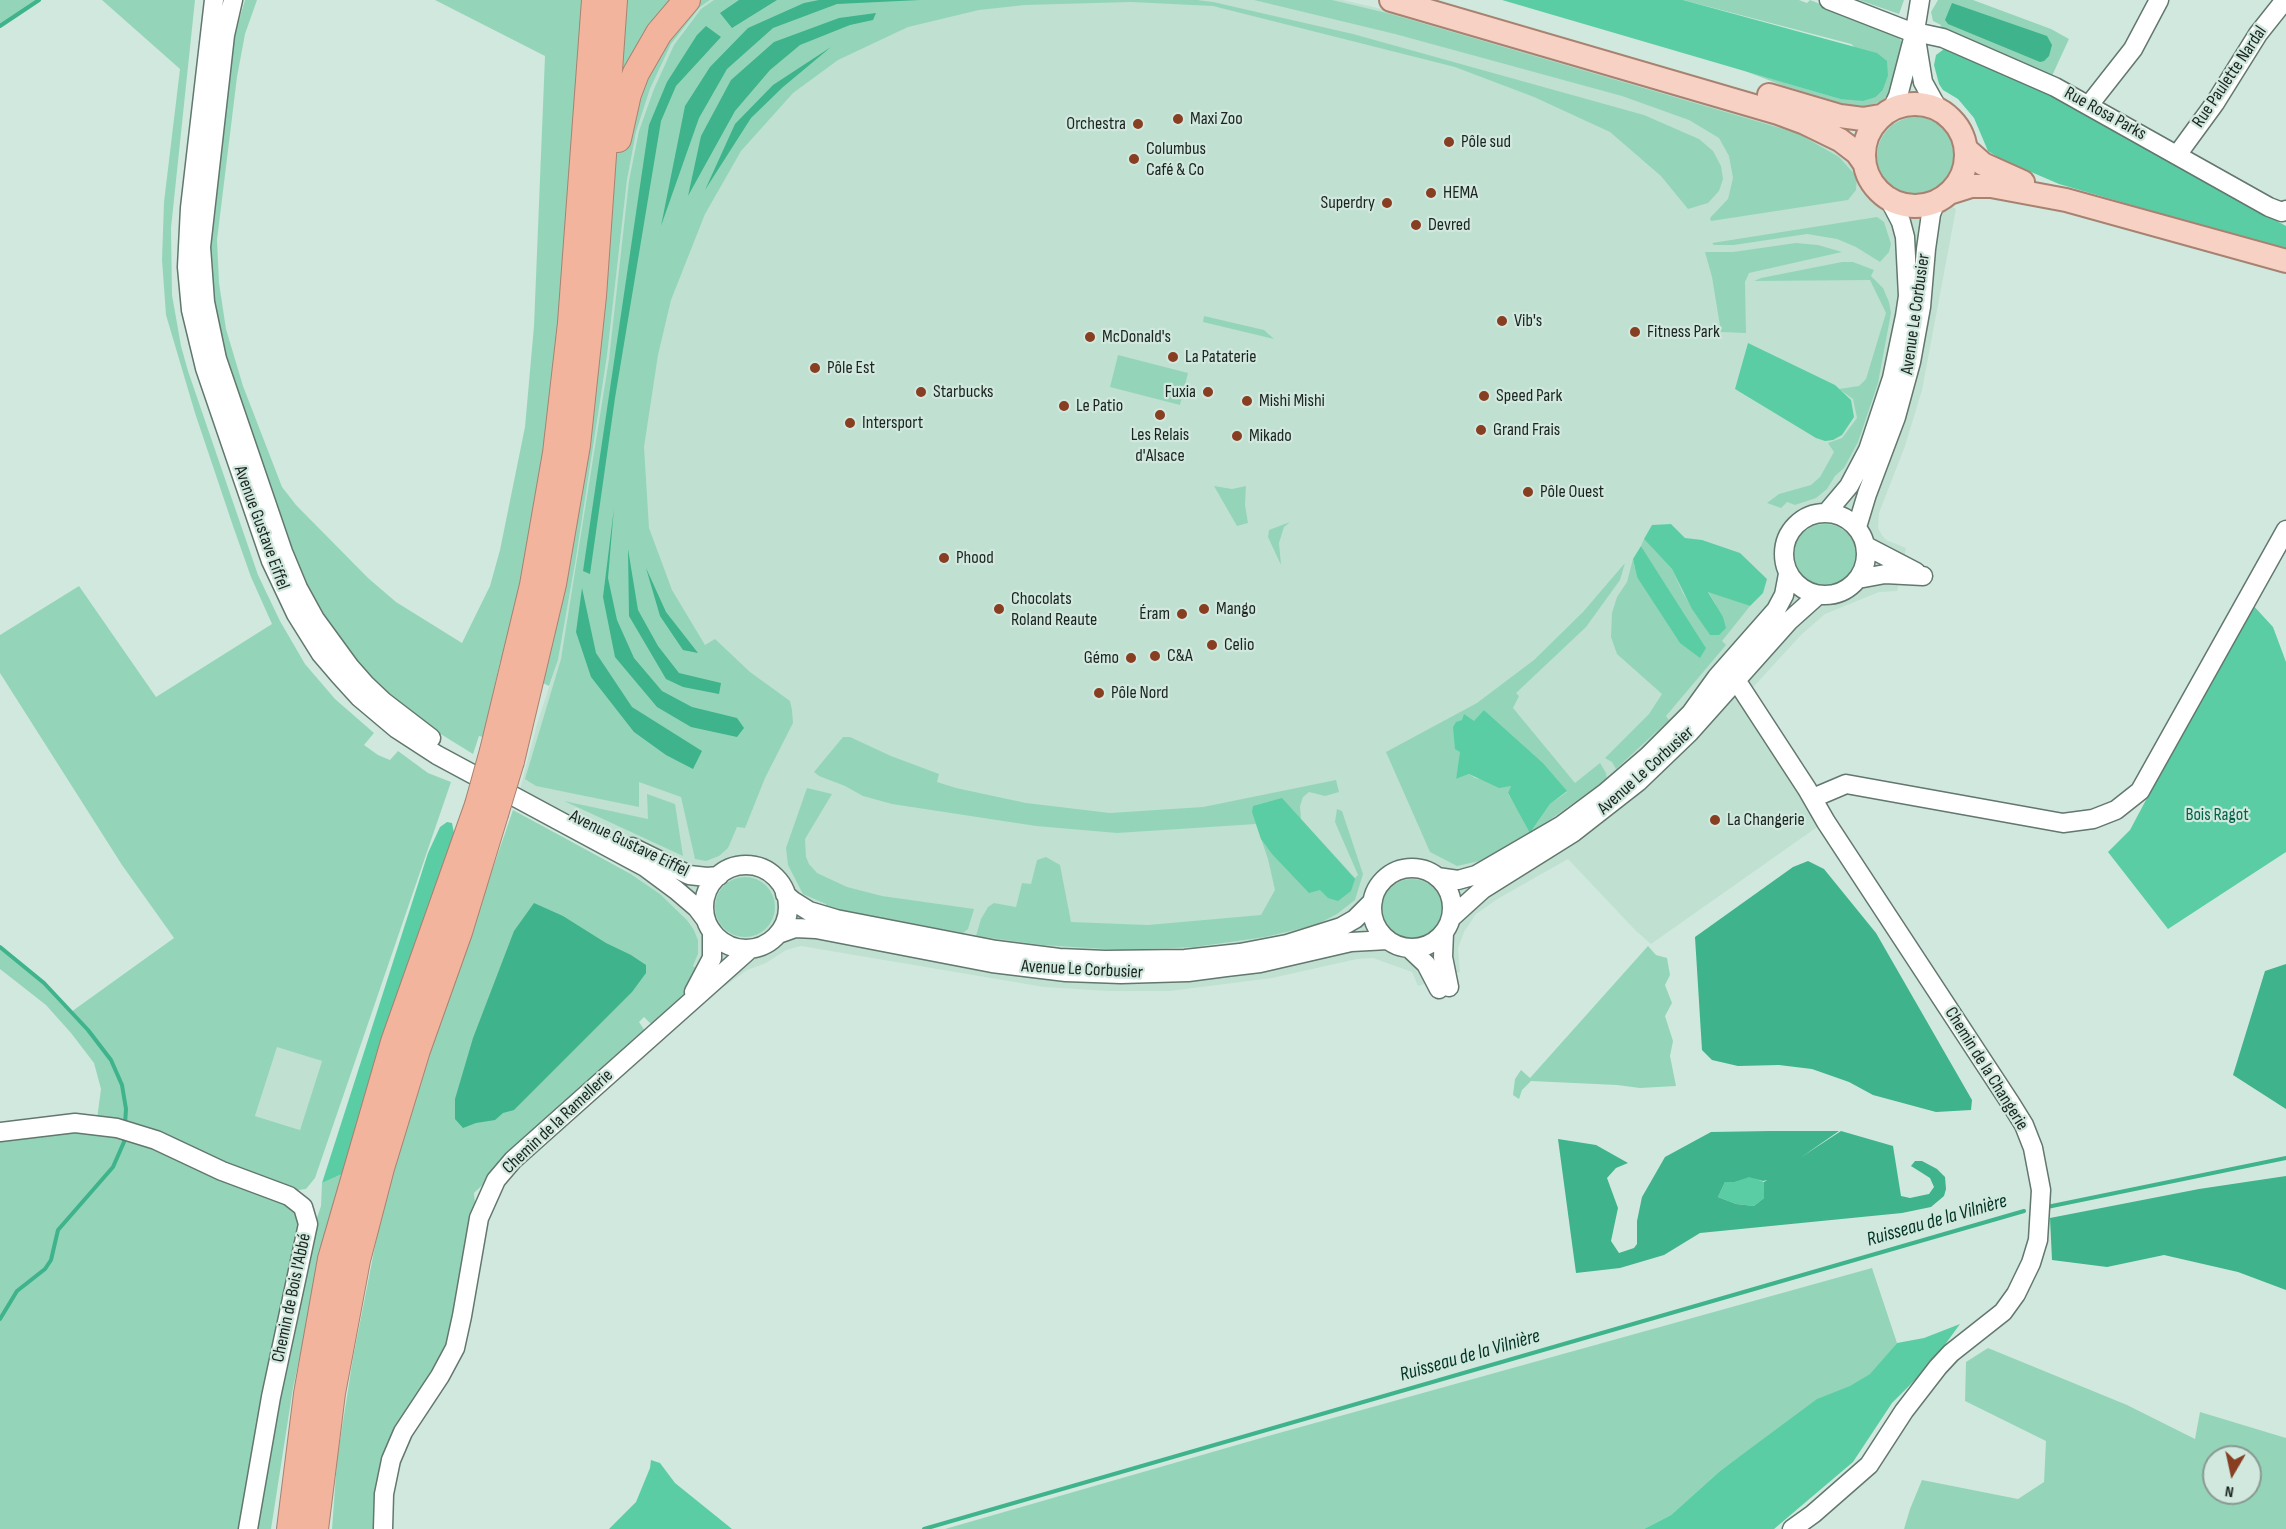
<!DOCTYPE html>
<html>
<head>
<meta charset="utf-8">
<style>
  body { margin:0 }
  #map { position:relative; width:2286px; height:1529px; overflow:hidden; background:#d1e8de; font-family:"Sofia Sans Condensed",sans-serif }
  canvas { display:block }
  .north { position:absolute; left:2202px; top:1445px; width:60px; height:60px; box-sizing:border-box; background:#d1e8de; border:2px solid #889a92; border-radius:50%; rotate:189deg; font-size:16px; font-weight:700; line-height:24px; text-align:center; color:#1b2420 }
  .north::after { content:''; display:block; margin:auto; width:21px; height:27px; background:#873e21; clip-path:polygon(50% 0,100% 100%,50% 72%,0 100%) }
</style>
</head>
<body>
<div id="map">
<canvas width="2286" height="1529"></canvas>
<div class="north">N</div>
</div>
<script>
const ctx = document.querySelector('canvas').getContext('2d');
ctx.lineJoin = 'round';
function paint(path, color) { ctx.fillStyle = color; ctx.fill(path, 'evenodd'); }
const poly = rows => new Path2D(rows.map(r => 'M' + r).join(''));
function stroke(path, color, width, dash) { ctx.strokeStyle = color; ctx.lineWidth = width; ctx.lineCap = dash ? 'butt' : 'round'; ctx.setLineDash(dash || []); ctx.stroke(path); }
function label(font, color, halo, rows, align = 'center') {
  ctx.font = font + ' "Sofia Sans Condensed",sans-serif'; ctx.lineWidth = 4.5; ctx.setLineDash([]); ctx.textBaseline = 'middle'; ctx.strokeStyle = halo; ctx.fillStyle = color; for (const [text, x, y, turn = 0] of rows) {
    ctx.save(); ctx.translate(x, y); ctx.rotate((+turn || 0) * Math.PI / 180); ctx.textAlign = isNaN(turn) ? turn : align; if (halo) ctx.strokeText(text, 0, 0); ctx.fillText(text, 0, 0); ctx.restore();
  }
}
paint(poly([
  [710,0,1343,0,1390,11,1797,130,1844,156,1884,204,1903,214,1925,213,1951,206,1956,209,1922,390,1905,446,1879,513,1878,528,1882,535,1886,540,1906,548,1897,591,1879,592,1825,614,1801,635,1745,696,1820,825,1651,944,1636,931,1568,859,1499,898,1476,914,1464,932,1458,948,1460,972,1418,986,1412,972,1373,958,1357,959,1272,978,1170,991,1108,991,1044,987,801,946,786,950,766,963,747,970,725,986,693,966,698,954,698,940,694,930,687,920,660,894,625,869,515,809,537,724,558,660,576,558,607,356,627,180,636,132,650,89,671,44,700,7],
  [277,1046,322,1061,300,1130,255,1116]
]), '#c0e0d2');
paint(poly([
  [0,0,39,0,0,26],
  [102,0,195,0,171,228,172,295,181,346,188,371,258,575,280,621,305,664,335,699,374,733,364,745,378,755,390,760,398,751,428,773,451,782,315,1178,306,1189,291,1191,97,1119,101,1089,94,1063,71,1033,46,1005,0,969,0,947,44,983,71,1012,174,938,122,865,0,673,0,635,79,586,156,697,272,624,251,577,233,526,195,413,166,315,162,260,164,202,180,69],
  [277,1047,322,1061,300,1130,255,1116],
  [245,0,257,0,245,34,237,77,217,240,219,283,226,329,243,386,282,487,296,505,368,578,396,602,462,643,490,586,500,550,525,427,534,326,545,56,435,0,710,0,700,7,671,44,650,89,636,132,627,180,607,356,576,558,558,660,549,686,500,662,483,737,479,736,473,754,431,728,393,698,362,668,322,614,292,554,223,353,213,306,210,244,231,48],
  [714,0,1197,0,1213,2,1353,34,1644,115,1699,139,1713,151,1721,166,1723,179,1719,191,1708,203,1688,209,1661,176,1610,132,1534,97,1455,67,1213,6,1131,2,1025,5,979,10,908,27,838,60,793,93,741,151,705,214,671,300,658,355,644,447,649,528,672,590,705,645,715,639,750,672,790,701,792,710,793,723,765,778,745,828,737,827,728,848,719,856,706,861,695,859,681,797,639,782,639,807,536,786,525,779,561,659,609,359,629,181,639,131,654,89,674,45,701,9],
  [1254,0,1332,0,1391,14,1797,133,1839,157,1857,177,1856,190,1848,200,1711,221,1710,218,1728,199,1733,178,1729,156,1719,138,1689,120,1622,96,1395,34],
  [1683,0,1799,0,1807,3,1810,0,1898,35,1902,43,1891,92,1882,101,1865,107,1851,106,1784,86,1740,69,1840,99,1876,97,1883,90,1888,76,1851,44],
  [1859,0,1904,0,1899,14],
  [1938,0,1973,0,2051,29,2069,39,2051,78,1940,28,1941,25,1933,21,1931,12],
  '1877 156a39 39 0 1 1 78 0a39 39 0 1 1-78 0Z',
  [1877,217,1884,222,1891,244,1889,252,1880,262,1856,247,1837,239,1807,234,1734,245,1714,245,1712,243],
  [1796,243,1818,245,1842,252,1749,273,1745,282,1746,333,1721,332,1712,277,1705,252,1733,252],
  [1842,262,1853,262,1874,270,1871,276,1883,288,1889,302,1891,313,1878,383,1858,442,1844,468,1835,476,1827,489,1816,498,1795,505,1787,502,1781,508,1767,503,1779,494,1811,485,1820,477,1834,452,1828,443,1842,438,1857,418,1853,399,1839,389,1859,386,1866,379,1886,313,1870,280,1754,281,1761,278],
  [1204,316,1264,330,1274,339,1203,322],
  [1118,355,1188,373,1180,405,1110,387],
  [1214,486,1232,489,1246,486,1245,505,1248,523,1237,526],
  [1290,522,1284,527,1279,543,1281,565,1268,537,1269,530],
  '1794 555a31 31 0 1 1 62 0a31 31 0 1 1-62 0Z',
  [1644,539,1672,569,1683,593,1710,635,1716,605,1708,591,1750,606,1722,641,1726,645,1666,716,1669,720,1616,769,1612,762,1605,758,1649,714,1662,694,1617,654,1611,637,1612,613,1617,597,1627,582,1633,559,1637,577,1706,648,1641,546],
  [1625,563,1620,580,1586,627,1516,693,1519,696,1513,708,1575,783,1600,763,1606,773,1607,779,1530,834,1479,861,1457,866,1430,852,1386,752,1477,703,1534,660,1583,612],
  [1484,710,1543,763,1567,792,1550,804,1531,832,1508,794,1511,786,1475,778,1469,774,1456,779,1461,752],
  [843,737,850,737,891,756,939,774,937,782,956,788,1026,803,1110,813,1203,807,1336,780,1339,792,1325,796,1309,792,1303,797,1300,806,1301,819,1355,878,1358,875,1335,822,1337,809,1342,811,1363,874,1355,900,1337,914,1316,925,1265,937,1195,947,1121,950,1042,945,976,936,981,919,988,907,994,903,1016,907,1022,883,1031,884,1037,860,1046,857,1060,865,1071,922,1148,925,1261,915,1275,890,1268,859,1256,824,1117,833,1036,826,892,804,863,796,845,786,819,776,814,772],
  [807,788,832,794,805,839,806,857,809,864,817,873,847,887,882,896,974,909,968,929,963,933,851,912,826,906,826,904,803,894,788,865,786,848],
  [647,794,675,804,683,856,564,801,648,819],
  [513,810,631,874,660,894,687,920,694,930,698,940,698,954,693,966,701,971,681,999,652,1025,644,1017,639,1022,645,1031,474,1193,476,1213,451,1343,398,1433,378,1529,332,1529,337,1460,353,1358,381,1216,405,1123],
  '715 907a30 30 0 1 1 60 0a30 30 0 1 1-60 0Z',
  '1382 909a30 30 0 1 1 60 0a30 30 0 1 1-60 0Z',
  [1648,946,1656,955,1667,958,1670,975,1665,985,1672,1003,1665,1016,1673,1041,1670,1056,1676,1086,1640,1088,1617,1085,1531,1081,1522,1090,1519,1099,1513,1095,1515,1079,1521,1070,1530,1078],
  [71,1128,130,1136,291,1203,299,1227,238,1529,0,1529,0,1136],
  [342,1174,324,1244,293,1388,271,1529,253,1529,310,1238,321,1206,322,1183],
  [1872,1268,1897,1343,1871,1374,1763,1440,1720,1471,1671,1515,1644,1529,945,1529,1261,1438],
  [1988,1348,2127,1405,2195,1439,2200,1412,2286,1438,2286,1529,1904,1529,1910,1509,1922,1480,2018,1499,2044,1482,2046,1441,1965,1401,1966,1362],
  [2214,1457,2250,1457,2250,1493,2214,1493]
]), '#94d5ba');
paint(poly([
  [1502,0,1683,0,1877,53,1887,61,1888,76,1883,90,1876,97,1863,101,1840,99],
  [1950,48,2046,93,2286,226,2286,250,2059,184,2001,159,1988,151,1974,118,1958,99,1943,90,1939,84,1934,65,1936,55,1944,49],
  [1748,343,1835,385,1851,400,1854,417,1842,435,1833,440,1825,441,1816,438,1735,389],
  [1671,524,1685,538,1702,540,1740,553,1767,579,1763,593,1750,606,1708,592,1723,617,1726,628,1719,635,1710,635,1692,609,1672,569,1644,539,1652,525],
  [1641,546,1706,648,1700,658,1680,643,1637,577,1633,559],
  [2251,603,2273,627,2286,662,2286,852,2168,929,2108,852,2130,830],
  [1484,710,1543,763,1567,791,1550,804,1530,833,1508,793,1511,786,1499,788,1469,774,1456,779,1460,752,1455,749,1453,727,1456,722,1462,720,1464,714,1474,721],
  [1282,798,1355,879,1351,891,1338,901,1328,898,1320,890,1309,893,1272,854,1261,839,1252,812,1253,806],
  [447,822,452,823,454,833,393,1007,342,1174,322,1183,428,853,440,827],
  [1749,1176,1764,1182,1764,1198,1754,1206,1736,1204,1718,1197,1725,1182,1735,1182],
  [1960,1324,1931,1364,1892,1403,1853,1462,1774,1529,1644,1529,1671,1515,1720,1471,1817,1399,1850,1386,1870,1374,1897,1343,1924,1338],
  [651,1460,660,1463,675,1483,732,1529,609,1529,636,1502,650,1468]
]), '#5bcda5');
paint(poly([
  [739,0,777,0,732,28,720,13],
  [819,0,920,0,837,4,773,28,727,69,699,118,661,226,685,106,710,67,748,28,804,3],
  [1952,3,2047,36,2052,45,2049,56,2044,61,2040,62,1948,24,1945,20],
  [876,13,873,20,850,25,800,45,770,70,735,111,688,196,701,136,731,80,774,42,839,18],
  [706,26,721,37,676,86,661,121,615,398,590,574,583,571,649,125,667,82,697,35],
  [831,47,783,87,751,118,705,190,735,124,773,85],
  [614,508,608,578,617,620,634,658,662,691,692,707,737,718,744,728,737,737,691,727,657,707,615,657,603,597],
  [628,549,638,610,658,646,679,673,721,683,719,694,683,687,666,679,629,616],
  [646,568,666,612,698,653,683,650,660,616],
  [582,588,596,653,632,707,702,751,693,769,666,755,634,732,591,677,576,632],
  [1808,861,1824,869,1876,933,1972,1100,1971,1110,1936,1112,1873,1095,1849,1082,1812,1069,1779,1065,1738,1066,1712,1060,1702,1050,1695,937,1793,867],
  [534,903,563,916,606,943,631,955,646,965,646,973,632,992,514,1110,503,1113,495,1120,476,1123,463,1128,455,1119,455,1099,473,1038,514,931],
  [2286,964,2286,1109,2233,1075,2265,971],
  [1771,1131,1839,1131,1800,1158,1841,1131,1893,1146,1901,1196,1910,1198,1924,1195,1929,1194,1934,1187,1930,1178,1911,1166,1915,1161,1922,1161,1937,1169,1945,1177,1946,1189,1944,1196,1931,1207,1902,1213,1700,1233,1664,1255,1620,1268,1576,1273,1558,1139,1596,1145,1628,1163,1616,1168,1607,1178,1618,1208,1611,1241,1619,1253,1634,1248,1637,1244,1637,1221,1642,1197,1665,1157,1711,1132],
  [1749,1177,1763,1181,1767,1180,1764,1182,1764,1198,1754,1206,1736,1204,1718,1197,1725,1182,1735,1182],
  [2286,1176,2286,1290,2238,1272,2164,1255,2107,1267,2052,1260,2050,1218,2199,1189]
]), '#3eb38c');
stroke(poly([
  [0,26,39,0],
  [0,947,44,983,88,1030,111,1060,122,1085,126,1109,125,1124],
  [2047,1207,2286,1158],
  [0,1319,17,1291,45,1269,51,1260,58,1230,113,1167,124,1142,124,1135],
  [924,1529,2024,1211]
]), '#3eb38c', 4);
const minor = poly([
  [214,0,190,208,187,267,191,310,205,368,271,561,296,614,321,654,339,675,359,697,397,729,437,755,645,867,676,890,697,908,706,920],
  [233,0,225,35,201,247,205,302,217,359,283,552,298,588,315,619,350,667,365,684,384,702,431,738],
  [1829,0,1906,30,1943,38,2055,87,2269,207,2282,212,2286,210],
  [1916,39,1923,82,1938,109],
  [2089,105,2133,49,2159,0],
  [1892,109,1898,96,1915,31,1920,0],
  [2177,155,2215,103,2258,34,2285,0],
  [1827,512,1849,486,1868,450,1892,378,1905,316,1908,296,1905,237,1901,222,1889,199],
  '1784 554a41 41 0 1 1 82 0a41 41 0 1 1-82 0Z',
  [1857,527,1867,494,1896,417,1911,362,1921,307,1926,249,1931,214,1936,201],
  [1866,546,1916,572],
  [1858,579,1885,574,1923,576],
  [1736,680,1807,789,1826,822,2011,1104,2024,1125,2033,1148,2041,1190,2038,1240,2031,1263,2016,1294,2003,1312,1951,1353,1938,1367,1904,1411,1869,1465,1813,1514,1792,1529],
  [1813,798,1846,784,2063,823,2093,819,2116,810,2140,791,2286,530],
  [632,847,689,875,707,877,719,876],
  '704 907a42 42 0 1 1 84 0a42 42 0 1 1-84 0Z',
  '1372 908a40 40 0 1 1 80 0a40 40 0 1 1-80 0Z',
  [1437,877,1458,880,1476,875,1562,825,1605,793,1648,756,1691,713,1717,677,1776,610,1784,595,1788,574],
  [785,894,793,901,809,911,836,919,996,950,1059,958,1105,960,1185,959,1240,953,1287,944,1341,927,1355,919,1373,901],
  [1451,918,1483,889,1574,832,1638,782,1689,733,1789,621,1818,595],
  [1444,932,1443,957,1449,987],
  [778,934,795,928,816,929,992,963,1066,972,1121,974,1188,972,1226,967,1260,963,1351,942,1388,940],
  [1409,948,1426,964,1439,989],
  [694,992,712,958,712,931],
  [0,1132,75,1123,117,1128,156,1140,222,1171,289,1196,303,1207,308,1224,271,1397,248,1529],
  [383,1529,384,1494,391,1460,403,1432,440,1376,455,1348,462,1316,479,1218,496,1180,513,1160,750,949]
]);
const major = poly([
  [1391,0,1778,113,1805,123,1840,140,1857,153,1864,163],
  [1769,95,1840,116,1863,119,1880,116],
  '1864 155a51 51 0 1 1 102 0a51 51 0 1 1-102 0Z',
  [1966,149,1983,164,2023,182],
  [1952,192,1971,186,1991,186,2066,200,2286,261]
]);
const highway = poly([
  [618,139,628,94,636,73,659,33,687,0],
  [493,751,533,585,556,453,571,323,595,0],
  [511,761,553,584,577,445,593,296,614,0],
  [290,1529,307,1394,331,1259,394,1042,478,805],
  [315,1529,332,1393,357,1260,381,1168,417,1050,459,932,495,814]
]);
stroke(minor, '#62776e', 21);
stroke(major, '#a78271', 26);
stroke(highway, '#a78271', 28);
stroke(minor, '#fff', 18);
stroke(major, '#f7d2c4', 22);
stroke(highway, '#f2b49d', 26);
const highwayBridge = poly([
  [478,805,493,751],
  [495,814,511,761]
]);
stroke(highwayBridge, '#a78271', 28, []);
stroke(highwayBridge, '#f2b49d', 26);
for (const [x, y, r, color] of [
  [1178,119,6,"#873e21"],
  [1138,124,6,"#873e21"],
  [1449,142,6,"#873e21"],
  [1134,159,6,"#873e21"],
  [1431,193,6,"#873e21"],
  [1387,203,6,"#873e21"],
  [1416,225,6,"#873e21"],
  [1502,321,6,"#873e21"],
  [1635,332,6,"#873e21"],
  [1090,337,6,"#873e21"],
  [1173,357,6,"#873e21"],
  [815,368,6,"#873e21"],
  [921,392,6,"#873e21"],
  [1208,392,6,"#873e21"],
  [1484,396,6,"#873e21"],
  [1247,401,6,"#873e21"],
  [1064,406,6,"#873e21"],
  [1160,415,6,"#873e21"],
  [850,423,6,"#873e21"],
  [1481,430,6,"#873e21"],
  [1237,436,6,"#873e21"],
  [1528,492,6,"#873e21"],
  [944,558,6,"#873e21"],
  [999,609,6,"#873e21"],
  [1204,609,6,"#873e21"],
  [1182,614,6,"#873e21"],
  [1212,645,6,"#873e21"],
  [1155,656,6,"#873e21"],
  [1131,658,6,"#873e21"],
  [1099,693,6,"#873e21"],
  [1715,820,6,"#873e21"]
]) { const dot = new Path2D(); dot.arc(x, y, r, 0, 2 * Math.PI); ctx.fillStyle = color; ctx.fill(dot); stroke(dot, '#d1e8de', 2); }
label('18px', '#1b2420', '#d1e8de', [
  ["Rue Paulette Nardal",2230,77,-56],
  ["Rue Rosa Parks",2105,114,29],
  ["Avenue Le Corbusier",1916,314,-82],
  ["Avenue Gustave Eiffel",261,528,70],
  ["Avenue Le Corbusier",1646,771,-42],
  ["Avenue Gustave Eiffel",629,844,26],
  ["Avenue Le Corbusier",1082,970,3],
  ["Chemin de la Changerie",1986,1069,58],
  ["Chemin de la Ramellerie",558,1122,-43],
  ["Chemin de Bois l'Abbé",292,1298,-78]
]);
label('18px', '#1b2420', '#d1e8de', [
  ["Maxi Zoo",1190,119],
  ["Orchestra",1126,124,"right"],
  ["Pôle sud",1461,142],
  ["Columbus",1146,149],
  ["Café & Co",1146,170],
  ["HEMA",1443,193],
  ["Superdry",1375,203,"right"],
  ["Devred",1428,225],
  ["Vib's",1514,321],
  ["Fitness Park",1647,332],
  ["McDonald's",1102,337],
  ["La Pataterie",1185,357],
  ["Pôle Est",827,368],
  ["Starbucks",933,392],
  ["Fuxia",1196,392,"right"],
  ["Speed Park",1496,396],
  ["Mishi Mishi",1259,401],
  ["Le Patio",1076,406],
  ["Intersport",862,423],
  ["Grand Frais",1493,430],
  ["Les Relais",1160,435,"center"],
  ["d'Alsace",1160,456,"center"],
  ["Mikado",1249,436],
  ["Pôle Ouest",1540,492],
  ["Phood",956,558],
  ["Chocolats",1011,599],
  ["Roland Reaute",1011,620],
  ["Mango",1216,609],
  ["Éram",1170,614,"right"],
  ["Celio",1224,645],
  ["C&A",1167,656],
  ["Gémo",1119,658,"right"],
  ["Pôle Nord",1111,693],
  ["La Changerie",1727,820]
], 'left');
label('18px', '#04644a', '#d1e8de', [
  ["Bois Ragot",2217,815]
]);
label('italic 20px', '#003324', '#d1e8de', [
  ["Ruisseau de la Vilnière",1937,1221,-16],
  ["Ruisseau de la Vilnière",1470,1356,-16]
]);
</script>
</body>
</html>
